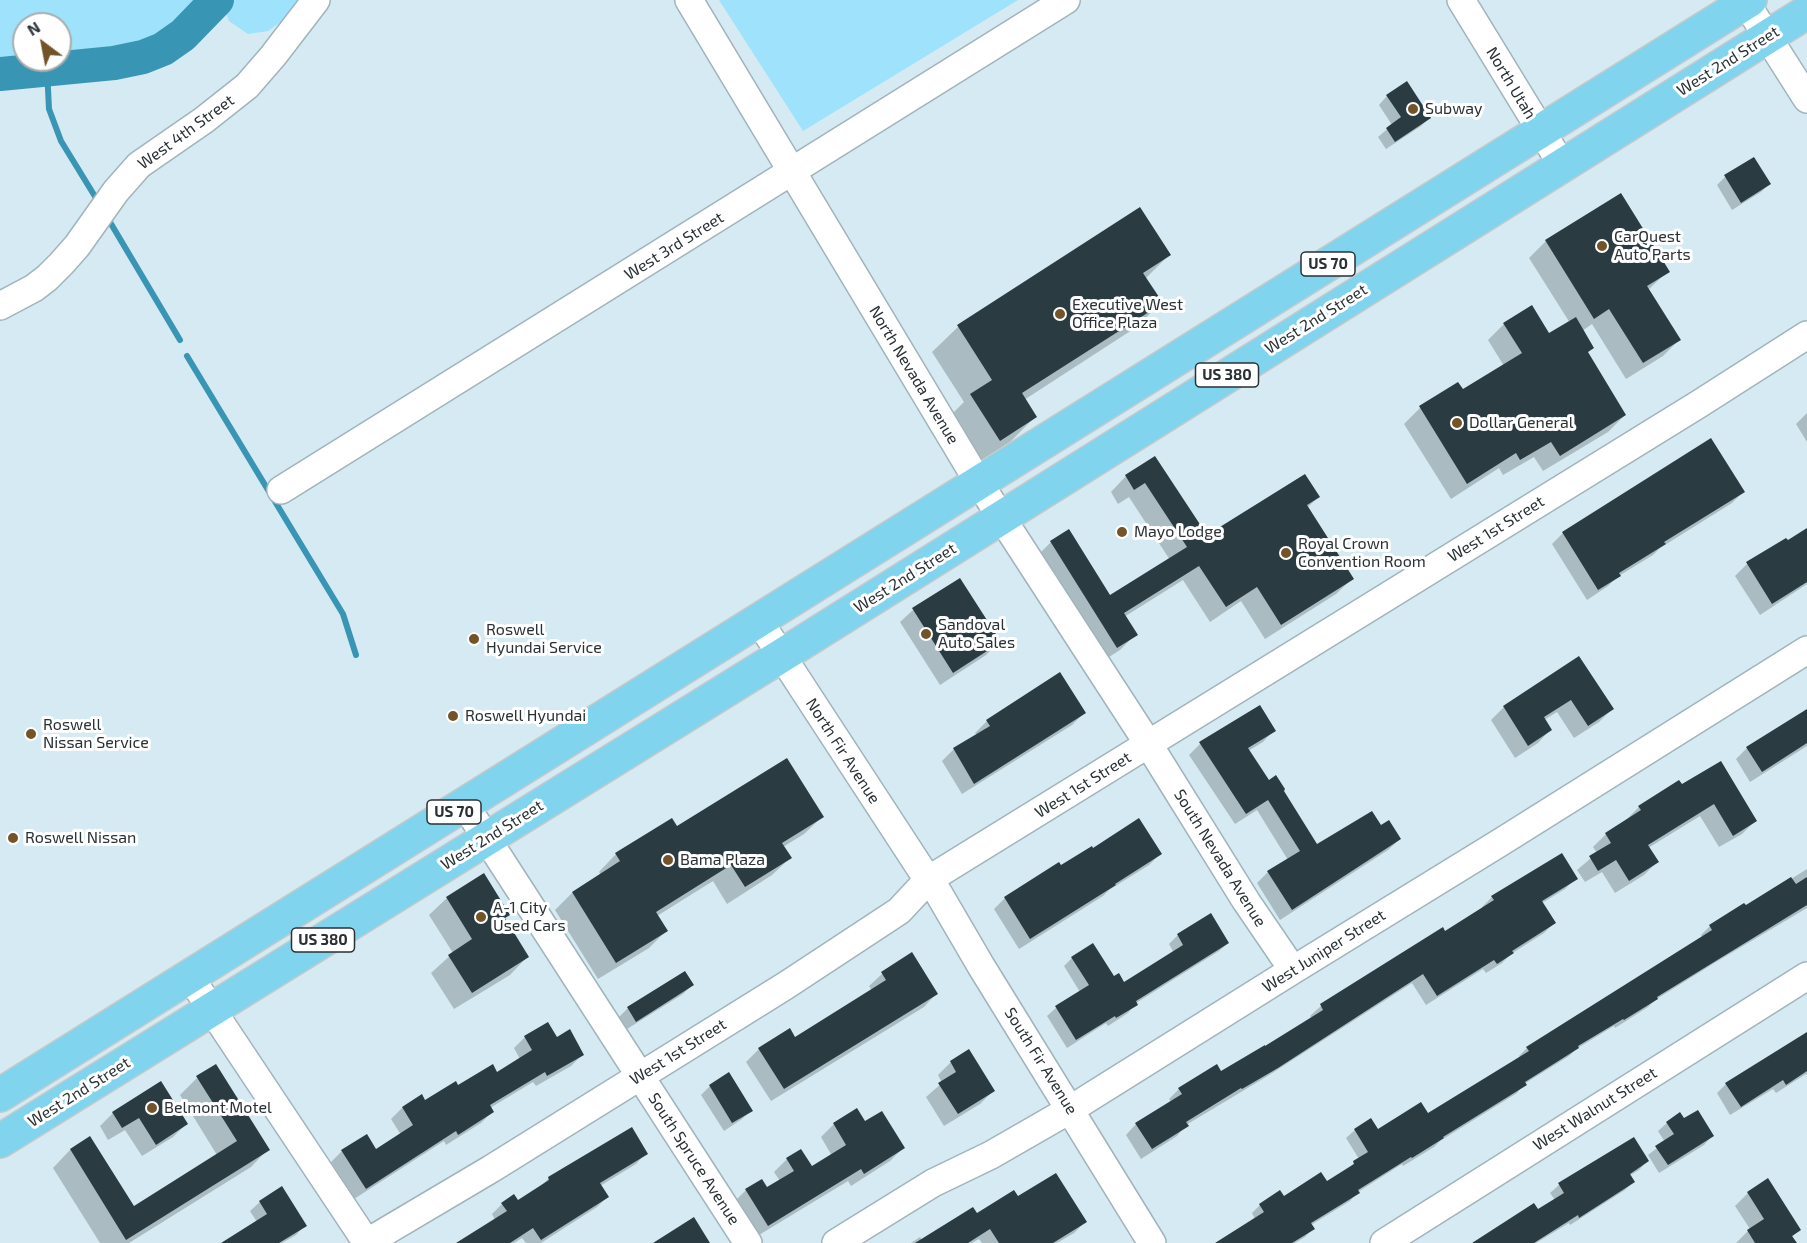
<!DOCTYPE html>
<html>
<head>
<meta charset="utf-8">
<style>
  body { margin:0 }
  #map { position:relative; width:1807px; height:1243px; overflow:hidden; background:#d5eaf2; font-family:"Exo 2",sans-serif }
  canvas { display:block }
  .north { position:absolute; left:12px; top:12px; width:60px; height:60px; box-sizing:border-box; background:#fff; border:2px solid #a9adae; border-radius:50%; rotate:328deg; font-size:16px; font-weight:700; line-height:24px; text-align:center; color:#293134 }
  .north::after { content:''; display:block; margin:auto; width:21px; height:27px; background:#735429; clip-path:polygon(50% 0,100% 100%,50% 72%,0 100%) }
</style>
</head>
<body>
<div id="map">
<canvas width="1807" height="1243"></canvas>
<div class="north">N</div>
</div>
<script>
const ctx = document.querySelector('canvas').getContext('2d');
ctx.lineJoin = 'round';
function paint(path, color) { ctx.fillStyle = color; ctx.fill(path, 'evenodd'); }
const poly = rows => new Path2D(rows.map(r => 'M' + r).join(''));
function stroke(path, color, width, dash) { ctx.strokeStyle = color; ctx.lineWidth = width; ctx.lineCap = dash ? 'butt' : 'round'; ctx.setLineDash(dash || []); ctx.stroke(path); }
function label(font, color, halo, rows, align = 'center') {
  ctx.font = font + ' "Exo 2",sans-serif'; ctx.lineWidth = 6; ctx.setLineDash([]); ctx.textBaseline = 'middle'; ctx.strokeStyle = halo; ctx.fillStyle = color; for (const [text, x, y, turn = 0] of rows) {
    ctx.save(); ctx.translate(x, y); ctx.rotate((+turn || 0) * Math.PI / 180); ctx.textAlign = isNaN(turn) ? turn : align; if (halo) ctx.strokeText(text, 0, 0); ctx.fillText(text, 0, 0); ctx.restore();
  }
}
paint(poly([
  [0,0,200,0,196,17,180,42,163,58,139,69,103,73,86,68,67,56,60,55,60,24,24,24,24,59,0,65],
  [228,0,311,0,268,31,248,34,229,21,224,8],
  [719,0,1018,0,803,131]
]), '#9ee2fb');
paint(poly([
  [1387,96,1429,118,1421,126,1386,149,1378,137,1392,125,1379,105],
  [1754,159,1769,184,1761,192,1732,210,1717,185,1725,177],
  [1140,209,1169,255,1145,279,1161,303,1135,328,1024,400,1035,417,1010,442,974,465,945,421,964,402,932,352,958,327],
  [1546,241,1668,271,1648,290,1679,340,1663,356,1626,379,1592,324,1582,331,1593,347,1587,353,1625,415,1608,432,1543,471,1534,457,1503,475,1499,468,1451,499,1404,424,1420,408,1462,391,1504,366,1488,340,1504,324,1549,335,1570,323,1529,258],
  [1807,413,1807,442,1796,424],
  [1155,458,1206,537,1318,497,1307,508,1352,579,1336,594,1265,639,1241,601,1210,622,1183,580,1124,617,1136,634,1120,650,1101,662,1036,557,1051,542,1110,597,1170,560,1129,497,1118,504,1111,492,1126,476],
  [1743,492,1732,503,1660,548,1653,555,1617,577,1608,586,1587,600,1552,544,1563,533],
  [1807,530,1807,584,1760,615,1735,576,1747,564,1787,543],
  [959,580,999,642,986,655,940,685,900,622,913,610],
  [1579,658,1612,709,1599,722,1574,738,1557,712,1544,720,1550,730,1538,743,1515,758,1491,720,1504,707],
  [1807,711,1807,746,1750,782,1736,759,1747,748],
  [1084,713,1072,725,962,794,942,761,954,749,977,735,975,733,987,721],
  [1274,730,1263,742,1248,751,1268,782,1282,791,1316,846,1380,827,1400,839,1388,850,1280,920,1257,883,1268,872,1288,860,1257,810,1235,824,1189,755,1200,744],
  [1682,786,1755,821,1742,834,1719,847,1700,816,1648,848,1657,862,1644,875,1615,893,1602,872,1585,882,1577,870,1597,853,1593,847,1606,834,1627,821,1626,820,1639,807],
  [822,817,804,834,783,847,790,858,772,875,727,904,713,881,657,916,666,931,649,948,598,979,555,910,572,893,601,875,599,872,616,854,676,828],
  [1160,854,1149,865,1109,890,1103,896,1019,949,994,909,1005,898,1061,868],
  [1807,869,1807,908,1716,962,1655,1000,1648,1007,1615,1028,1614,1026,1576,1049,1569,1056,1524,1084,1517,1093,1440,1141,1434,1147,1403,1166,1402,1164,1358,1192,1350,1201,1311,1225,1313,1228,1305,1237,1295,1243,1217,1243,1255,1219,1252,1213,1260,1205,1326,1183,1345,1171,1359,1159,1346,1138,1355,1130,1377,1131,1428,1115,1520,1058,1519,1056,1527,1048,1703,938,1701,935,1710,926,1744,905,1746,907],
  [1576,878,1565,889,1542,903,1554,923,1544,933,1511,954,1502,963,1486,973,1483,969,1426,1005,1412,983,1266,1077,1186,1125,1177,1136,1141,1159,1126,1135,1136,1124,1171,1102,1169,1099,1179,1089,1221,1073,1312,1019,1310,1016,1321,1006,1442,930,1444,933,1483,909,1482,907,1492,897],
  [447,898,503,919,527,957,510,975,454,1009,431,973,453,953,429,915],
  [1210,915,1228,943,1219,951,1136,1003,1128,1013,1108,1026,1106,1023,1067,1048,1047,1016,1056,1008,1080,992,1064,966,1072,958,1124,984,1174,953,1169,944,1177,936],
  [912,955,936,994,924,1007,771,1101,746,1062,759,1049,795,1039,872,991,869,986,882,974],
  [684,973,692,985,683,994,627,1029,619,1017,628,1008],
  [1807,1033,1807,1076,1806,1074,1776,1093,1773,1089,1730,1115,1717,1093,1726,1084],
  [525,1037,556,1039,582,1055,571,1066,536,1086,533,1082,490,1108,492,1112,481,1123,446,1145,444,1141,354,1199,331,1162,342,1151,376,1151,401,1135,391,1119,402,1108,421,1096,425,1102,458,1087,497,1074,520,1059,514,1048],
  [968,1051,993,1091,980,1104,944,1126,926,1097,942,1083,938,1075,951,1062],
  [728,1075,751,1110,742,1119,724,1131,701,1095,710,1086],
  [197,1078,268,1149,251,1167,129,1243,100,1243,53,1168,70,1150,90,1138,133,1208,217,1155,180,1095],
  [160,1083,186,1124,173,1137,142,1156,125,1130,108,1140,100,1126,113,1113],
  [857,1110,865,1123,903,1148,890,1161,851,1186,848,1181,754,1238,733,1203,746,1190,766,1189,780,1181,774,1172,787,1159,811,1168,832,1156,821,1137,834,1124],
  [1684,1121,1712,1136,1704,1145,1659,1173,1648,1155,1665,1142,1658,1131,1667,1123],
  [631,1129,646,1153,636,1164,600,1186,607,1197,597,1207,541,1243,526,1243,522,1238,514,1243,459,1243,495,1220,492,1214,502,1204,517,1202,539,1188,548,1179],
  [1634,1139,1647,1161,1639,1170,1629,1176,1633,1182,1625,1190,1570,1225,1569,1223,1536,1243,1474,1243,1538,1211,1555,1200,1550,1193,1559,1185],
  [282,1188,305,1225,296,1235,282,1243,224,1243,257,1222,250,1211,260,1202],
  [1748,1193,1799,1230,1791,1238,1795,1243,1736,1243,1750,1229,1735,1206],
  [1018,1198,1085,1222,1074,1233,1057,1243,982,1243,979,1239,972,1243,911,1243,920,1237,922,1240]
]), '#0003');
stroke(poly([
  [47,69,49,109,61,141,99,203],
  [107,217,180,340],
  [187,356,343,614,356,655]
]), '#3896b4', 6);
stroke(poly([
  [0,74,114,63,143,57,163,49,183,35,217,0]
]), '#3896b4', 34);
paint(poly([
  [1407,81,1431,118,1395,142,1386,128,1401,117,1386,95],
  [1754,157,1771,184,1741,203,1724,175],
  [1621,193,1670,272,1647,286,1681,340,1643,363,1609,309,1594,319,1545,240],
  [1140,207,1171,255,1143,273,1163,303,1022,393,1037,417,1000,441,970,394,992,380,957,325],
  [1532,305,1549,333,1576,317,1594,348,1588,352,1626,415,1560,456,1551,442,1520,460,1516,453,1467,484,1419,406,1458,382,1463,389,1522,353,1503,323],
  [1711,438,1745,492,1664,542,1666,544,1619,573,1621,576,1598,590,1562,532],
  [1155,456,1207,535,1305,474,1320,497,1307,505,1354,579,1281,625,1257,587,1226,607,1199,566,1124,613,1138,635,1117,648,1050,541,1069,529,1110,595,1187,547,1145,483,1134,490,1125,475],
  [1807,528,1807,582,1772,604,1746,562,1786,538,1788,540],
  [960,578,1001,642,953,673,912,608],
  [1579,656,1614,709,1588,726,1571,700,1544,717,1552,730,1528,746,1503,706],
  [1060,672,1086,713,974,784,953,748,990,726,986,720],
  [1260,705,1276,731,1248,748,1269,780,1276,775,1285,789,1284,791,1317,844,1372,811,1381,825,1389,820,1401,839,1292,910,1267,871,1300,851,1268,800,1246,814,1199,742],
  [1807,709,1807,743,1762,772,1746,747],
  [787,758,824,817,782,843,792,858,745,887,731,865,656,912,668,931,616,963,572,892,620,861,615,853,672,818,677,826],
  [1721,761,1757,821,1733,836,1714,804,1648,845,1659,862,1629,881,1616,860,1598,871,1589,856,1611,843,1605,833,1641,810,1638,806,1679,780,1682,784],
  [1139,818,1162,854,1115,884,1116,885,1030,939,1004,897,1059,862,1061,865,1092,846,1093,848],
  [1562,853,1578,879,1542,901,1556,923,1512,951,1514,953,1497,964,1494,960,1437,996,1423,974,1278,1068,1242,1089,1241,1088,1186,1122,1189,1126,1152,1149,1135,1123,1182,1094,1178,1088,1217,1064,1221,1071,1265,1045,1265,1046,1323,1010,1320,1004,1443,927,1445,931,1494,900,1491,896],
  [484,873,510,915,505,918,529,957,472,993,448,955,472,939,446,897],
  [1791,877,1796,884,1807,877,1807,905,1657,997,1658,999,1624,1020,1623,1019,1578,1046,1579,1048,1525,1082,1527,1085,1443,1137,1444,1138,1412,1158,1411,1157,1358,1190,1360,1193,1311,1223,1315,1229,1292,1243,1215,1243,1264,1212,1259,1204,1280,1190,1284,1196,1321,1172,1327,1181,1354,1164,1353,1161,1368,1152,1354,1129,1371,1118,1378,1129,1421,1102,1428,1113,1529,1051,1526,1047,1712,930,1709,925,1744,903,1746,905],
  [1211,913,1229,943,1136,1001,1138,1005,1116,1018,1115,1016,1076,1040,1055,1006,1089,985,1071,957,1093,943,1114,976,1119,973,1124,982,1183,945,1177,934],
  [912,952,938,994,784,1089,758,1048,790,1028,795,1037,886,980,881,972],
  [685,971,694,985,636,1022,627,1007],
  [548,1022,557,1037,570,1029,584,1055,547,1076,545,1072,490,1105,494,1112,458,1135,456,1131,366,1189,341,1150,367,1134,376,1149,413,1125,402,1107,422,1094,425,1100,456,1081,458,1085,493,1064,497,1072,532,1050,524,1036],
  [1807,1032,1807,1071,1786,1085,1783,1080,1741,1107,1725,1083],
  [969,1049,995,1091,958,1114,938,1083,956,1072,950,1061],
  [216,1064,270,1150,126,1240,70,1149,90,1136,134,1206,237,1141,196,1076],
  [729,1072,753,1111,732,1123,709,1085],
  [161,1081,188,1124,156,1145,139,1118,122,1128,112,1112],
  [857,1108,865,1121,882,1111,905,1148,864,1174,861,1169,768,1226,745,1189,762,1179,767,1187,794,1171,786,1158,801,1149,812,1166,846,1145,833,1123],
  [1698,1110,1714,1136,1668,1165,1655,1146,1674,1134,1666,1122,1680,1112,1684,1118],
  [632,1127,648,1154,600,1183,609,1197,541,1240,533,1228,510,1243,456,1243,507,1211,501,1203,514,1194,518,1200,549,1180,548,1177],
  [1634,1137,1649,1161,1630,1174,1635,1182,1579,1218,1578,1215,1534,1243,1472,1243,1534,1203,1538,1209,1564,1193,1558,1183],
  [1056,1173,1087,1222,1053,1243,999,1243,990,1229,968,1243,915,1243,973,1207,977,1213,1014,1190,1018,1196],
  [1768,1178,1801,1230,1792,1236,1797,1243,1755,1243,1747,1230,1764,1219,1747,1192],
  [282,1186,307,1226,279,1243,221,1243,267,1214,259,1201],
  [694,1217,710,1243,653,1243]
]), '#2b3b42');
const minor = poly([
  [689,0,979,483,1149,745,1246,901,1293,970],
  [1461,0,1562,165],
  [1746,3,1807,99],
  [0,306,34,288,47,278,61,264,77,246,116,191,139,165,204,120,247,86,273,56,316,0],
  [281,490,1066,0],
  [759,621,928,880,932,882,981,966,1152,1243],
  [465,805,748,1243],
  [190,977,367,1243],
  [366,1243,491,1169,785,986,899,911,928,880,1699,404,1807,335],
  [836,1243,933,1183,991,1155,1071,1109,1293,970,1501,842,1807,650],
  [1384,1243,1807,976]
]);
const major = poly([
  [0,1095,1750,0],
  [0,1141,781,656,1807,12]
]);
stroke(minor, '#a1b4bb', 30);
stroke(major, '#c7c9ca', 36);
stroke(minor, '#fff', 27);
stroke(major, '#80d4ee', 33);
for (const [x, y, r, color] of [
  [1413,109,6,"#735429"],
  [1602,246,6,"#735429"],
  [1060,314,6,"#735429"],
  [1457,423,6,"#735429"],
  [1122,532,6,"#735429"],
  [1286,553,6,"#735429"],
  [926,634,6,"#735429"],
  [474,639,6,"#735429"],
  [453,716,6,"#735429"],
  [31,734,6,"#735429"],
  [13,838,6,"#735429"],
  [668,860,6,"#735429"],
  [481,917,6,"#735429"],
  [152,1108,6,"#735429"]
]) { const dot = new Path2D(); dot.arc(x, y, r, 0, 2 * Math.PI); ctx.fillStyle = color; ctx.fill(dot); stroke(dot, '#fff', 2); }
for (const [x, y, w] of [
  [1328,264,54],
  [1227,375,63],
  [454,812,54],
  [323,940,63]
]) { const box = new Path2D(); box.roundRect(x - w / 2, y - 12, w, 24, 4.5); ctx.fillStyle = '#fff'; ctx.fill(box); stroke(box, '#293134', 1.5); }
label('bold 15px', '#293134', null, [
  ["US 70",1328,264],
  ["US 380",1227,375],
  ["US 70",454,812],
  ["US 380",323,940]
]);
label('16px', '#293134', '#fff', [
  ["West 2nd Street",1728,61,-32],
  ["North Utah",1511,83,59],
  ["West 4th Street",186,132,-36],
  ["West 3rd Street",674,246,-32],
  ["West 2nd Street",1316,319,-32],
  ["North Nevada Avenue",914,375,59],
  ["West 1st Street",1496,529,-32],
  ["West 2nd Street",905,578,-32],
  ["North Fir Avenue",843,751,57],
  ["West 1st Street",1083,785,-32],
  ["West 2nd Street",492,835,-32],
  ["South Nevada Avenue",1220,858,58],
  ["West Juniper Street",1324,951,-32],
  ["West 1st Street",678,1052,-32],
  ["South Fir Avenue",1041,1061,58],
  ["West 2nd Street",79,1092,-32],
  ["West Walnut Street",1595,1109,-32],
  ["South Spruce Avenue",694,1159,57]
]);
label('16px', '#293134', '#fff', [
  ["Subway",1425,109],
  ["CarQuest",1614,237],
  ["Auto Parts",1614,255],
  ["Executive West",1072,305],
  ["Office Plaza",1072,323],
  ["Dollar General",1469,423],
  ["Mayo Lodge",1134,532],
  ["Royal Crown",1298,544],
  ["Convention Room",1298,562],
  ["Sandoval",938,625],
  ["Auto Sales",938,643],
  ["Roswell",486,630],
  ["Hyundai Service",486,648],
  ["Roswell Hyundai",465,716],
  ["Roswell",43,725],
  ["Nissan Service",43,743],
  ["Roswell Nissan",25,838],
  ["Bama Plaza",680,860],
  ["A-1 City",493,908],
  ["Used Cars",493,926],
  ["Belmont Motel",164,1108]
], 'left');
</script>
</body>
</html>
